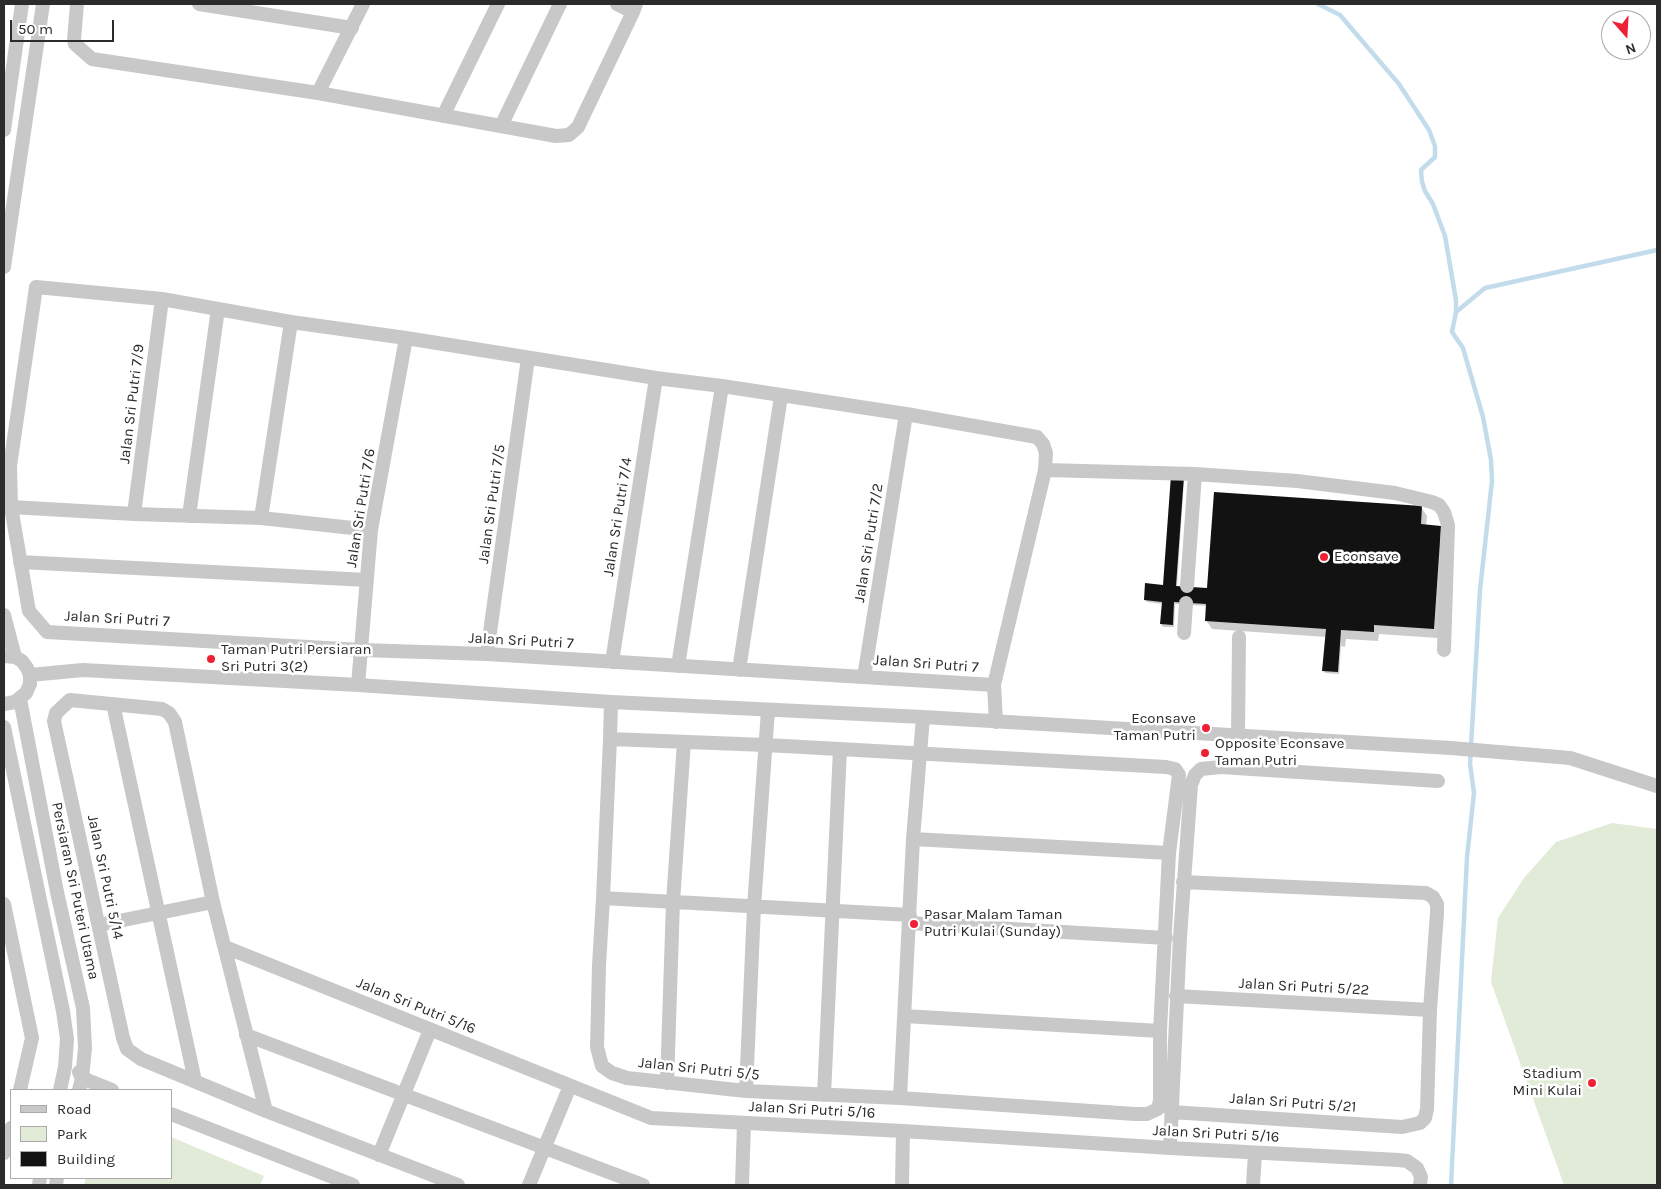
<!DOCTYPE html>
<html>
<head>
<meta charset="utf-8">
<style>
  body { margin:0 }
  #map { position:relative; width:1661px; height:1189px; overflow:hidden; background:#fff; font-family:Karla,sans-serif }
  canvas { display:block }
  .frame { position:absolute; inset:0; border:5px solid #2b2b2b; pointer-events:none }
  .legend { position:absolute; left:10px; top:1089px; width:162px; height:90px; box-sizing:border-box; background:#fff; border:1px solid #aaa; margin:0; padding:6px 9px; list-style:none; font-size:15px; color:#2b2b2b }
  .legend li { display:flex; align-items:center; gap:10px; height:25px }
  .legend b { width:25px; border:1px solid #aaa }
  .north { position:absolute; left:1601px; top:10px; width:50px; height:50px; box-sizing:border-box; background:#fff; border:1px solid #aaa; border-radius:50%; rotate:161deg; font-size:14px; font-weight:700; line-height:20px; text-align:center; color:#2b2b2b }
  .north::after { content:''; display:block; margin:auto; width:18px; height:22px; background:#ee2134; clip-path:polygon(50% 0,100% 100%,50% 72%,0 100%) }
  .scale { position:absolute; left:10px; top:20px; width:104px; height:22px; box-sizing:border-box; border:2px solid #2b2b2b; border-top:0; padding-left:6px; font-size:15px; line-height:18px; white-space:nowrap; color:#2b2b2b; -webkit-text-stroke:4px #fff; paint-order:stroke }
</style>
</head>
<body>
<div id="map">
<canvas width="1661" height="1189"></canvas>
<div class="frame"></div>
<ul class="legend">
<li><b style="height:6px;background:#c8c8c8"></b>Road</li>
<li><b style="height:14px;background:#e2ebd7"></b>Park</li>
<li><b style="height:14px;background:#121212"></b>Building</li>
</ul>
<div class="north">N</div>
<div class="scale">50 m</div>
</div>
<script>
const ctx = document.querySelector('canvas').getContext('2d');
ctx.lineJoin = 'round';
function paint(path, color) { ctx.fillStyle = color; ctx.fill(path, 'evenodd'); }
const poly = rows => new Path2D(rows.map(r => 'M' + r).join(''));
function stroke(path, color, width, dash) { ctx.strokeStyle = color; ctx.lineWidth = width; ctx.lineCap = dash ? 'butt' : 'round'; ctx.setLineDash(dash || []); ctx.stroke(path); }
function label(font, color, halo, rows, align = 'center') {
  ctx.font = font + ' Karla,sans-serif'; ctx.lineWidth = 5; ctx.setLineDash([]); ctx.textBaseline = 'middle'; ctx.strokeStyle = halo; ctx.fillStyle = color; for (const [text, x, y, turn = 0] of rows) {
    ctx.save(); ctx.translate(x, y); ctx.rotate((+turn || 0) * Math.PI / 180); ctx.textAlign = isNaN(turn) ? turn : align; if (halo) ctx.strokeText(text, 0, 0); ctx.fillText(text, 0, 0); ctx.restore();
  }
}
paint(poly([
  [1612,823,1657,829,1657,1185,1564,1185,1491,982,1498,918,1524,878,1556,842],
  [171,1137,264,1176,260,1185,84,1185,86,1178,171,1178]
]), '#e2ebd7');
paint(poly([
  [1172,477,1184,480,1177,587,1207,589,1421,507,1427,516,1426,526,1441,527,1446,536,1438,638,1379,634,1378,641,1346,639,1345,647,1341,646,1339,674,1325,673,1324,671,1326,637,1212,629,1206,620,1207,606,1175,604,1174,627,1163,627,1161,624,1163,604,1147,602,1145,600,1164,586]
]), '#0003');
stroke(poly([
  [1318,4,1340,15,1399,84,1429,130,1435,146,1435,157,1421,170,1422,182,1425,191,1433,204,1445,236,1456,300,1456,312,1452,332,1463,348,1483,417,1491,460,1492,481,1480,590,1470,764,1474,793,1467,857,1451,1185],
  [1456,312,1485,288,1657,250]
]), '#c2dcec', 4.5);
paint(poly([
  [1171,475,1184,476,1176,586,1207,588,1214,492,1422,506,1421,524,1441,526,1434,629,1374,625,1374,632,1341,630,1338,672,1322,671,1326,629,1205,621,1206,604,1174,602,1173,625,1160,624,1162,602,1144,600,1145,583,1163,585]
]), '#121212');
stroke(poly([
  [77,4,74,40,75,44,92,59,318,93,556,136,569,135,578,127,633,12],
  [199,4,352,28],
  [617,4,633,12,636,4],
  [318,93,363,4],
  [443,116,498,4],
  [501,126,560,4],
  [4,130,22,4],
  [4,267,43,4],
  [1045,470,1195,474,1297,481,1395,493,1432,502,1439,505,1444,512,1448,525,1444,650],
  [11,507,134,514,261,518,371,530],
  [134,514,162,299],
  [189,516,218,309],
  [261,518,291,322],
  [20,562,367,580],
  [1187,586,1195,474],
  [4,615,15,657],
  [1184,633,1186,603],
  [487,654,528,358],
  [4,656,15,657,22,661,27,668,30,675,30,684,26,693,15,702,4,704],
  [612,662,656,378],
  [678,666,722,386],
  [739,670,781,396],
  [30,675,83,670,358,685,611,702,923,717,1451,748,1570,758,1657,786],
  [864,677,906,414],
  [358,685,371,530,406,338],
  [994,685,487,654,361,650,47,632,29,611,11,507,10,466,36,287,162,299,291,322,406,338,656,378,722,386,906,414,1037,437,1043,444,1046,453,1045,470,994,685,996,722],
  [20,699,57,892,83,1008,85,1048,82,1078,79,1090],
  [113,704,195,1081],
  [4,727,63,1011,67,1039,65,1067,60,1090],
  [1238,736,1239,637],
  [610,739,766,745,1166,767,1175,769,1179,775,1169,853,1160,1031,1160,1100,1158,1109,1147,1114,1135,1114,900,1098,746,1091,627,1078,612,1073,602,1066,597,1047,599,966,603,898,610,739,611,702],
  [913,839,1169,853],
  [603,898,910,915],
  [4,904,32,1038,20,1090],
  [910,923,1166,938],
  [99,925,213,902],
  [225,947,651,1118,903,1131,1170,1148,1399,1160,1407,1161,1417,1168,1421,1177,1420,1185],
  [1176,996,1430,1010],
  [904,1016,1160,1031],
  [246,1035,643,1185],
  [79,1072,82,1078,112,1090],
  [667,1083,673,902,684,742],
  [746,1091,754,907,768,710],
  [824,1095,840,749],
  [900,1098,913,839,923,717],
  [266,1111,141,1059,127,1049,123,1038,54,721,56,713,70,700,162,709,169,713,175,722,213,902,266,1111,458,1185],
  [1171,1112,1402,1127,1420,1123,1425,1118,1427,1109,1430,1010,1437,913,1437,904,1433,897,1426,893,1183,882],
  [171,1114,353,1185],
  [1170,1148,1180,937,1191,785,1195,775,1201,769,1221,767,1438,781],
  [4,1153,7,1148,11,1128],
  [379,1155,430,1030],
  [39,1185,40,1178],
  [56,1185,57,1178],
  [529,1185,570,1086],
  [742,1185,744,1123],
  [902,1185,903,1131],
  [1253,1185,1255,1153]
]), '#c8c8c8', 14);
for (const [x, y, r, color] of [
  [1324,557,5,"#ee2134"],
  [211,659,5,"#ee2134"],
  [1206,728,5,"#ee2134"],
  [1205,753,5,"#ee2134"],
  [914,924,5,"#ee2134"],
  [1592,1083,5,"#ee2134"]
]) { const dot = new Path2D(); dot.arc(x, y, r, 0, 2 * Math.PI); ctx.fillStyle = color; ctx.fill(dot); stroke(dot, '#fff', 2); }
label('15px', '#2b2b2b', '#fff', [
  ["Jalan Sri Putri 7/9",132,404,-83],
  ["Jalan Sri Putri 7/5",492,504,-82],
  ["Jalan Sri Putri 7/6",361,508,-81],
  ["Jalan Sri Putri 7/4",618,517,-81],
  ["Jalan Sri Putri 7/2",869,543,-81],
  ["Jalan Sri Putri 7",117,619,3],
  ["Jalan Sri Putri 7",521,641,3],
  ["Jalan Sri Putri 7",926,664,4],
  ["Jalan Sri Putri 5/14",105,877,78],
  ["Persiaran Sri Puteri Utama",75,891,78],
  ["Jalan Sri Putri 5/22",1304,987,3],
  ["Jalan Sri Putri 5/16",416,1006,22],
  ["Jalan Sri Putri 5/5",699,1069,6],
  ["Jalan Sri Putri 5/21",1293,1103,4],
  ["Jalan Sri Putri 5/16",812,1110,3],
  ["Jalan Sri Putri 5/16",1216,1134,3]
]);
label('15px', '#2b2b2b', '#fff', [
  ["Econsave",1334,557],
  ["Taman Putri Persiaran",221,650],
  ["Sri Putri 3(2)",221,667],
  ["Econsave",1196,719,"right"],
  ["Taman Putri",1196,736,"right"],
  ["Opposite Econsave",1215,744],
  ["Taman Putri",1215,761],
  ["Pasar Malam Taman",924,915],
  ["Putri Kulai (Sunday)",924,932],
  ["Stadium",1582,1074,"right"],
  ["Mini Kulai",1582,1091,"right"]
], 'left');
</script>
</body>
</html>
